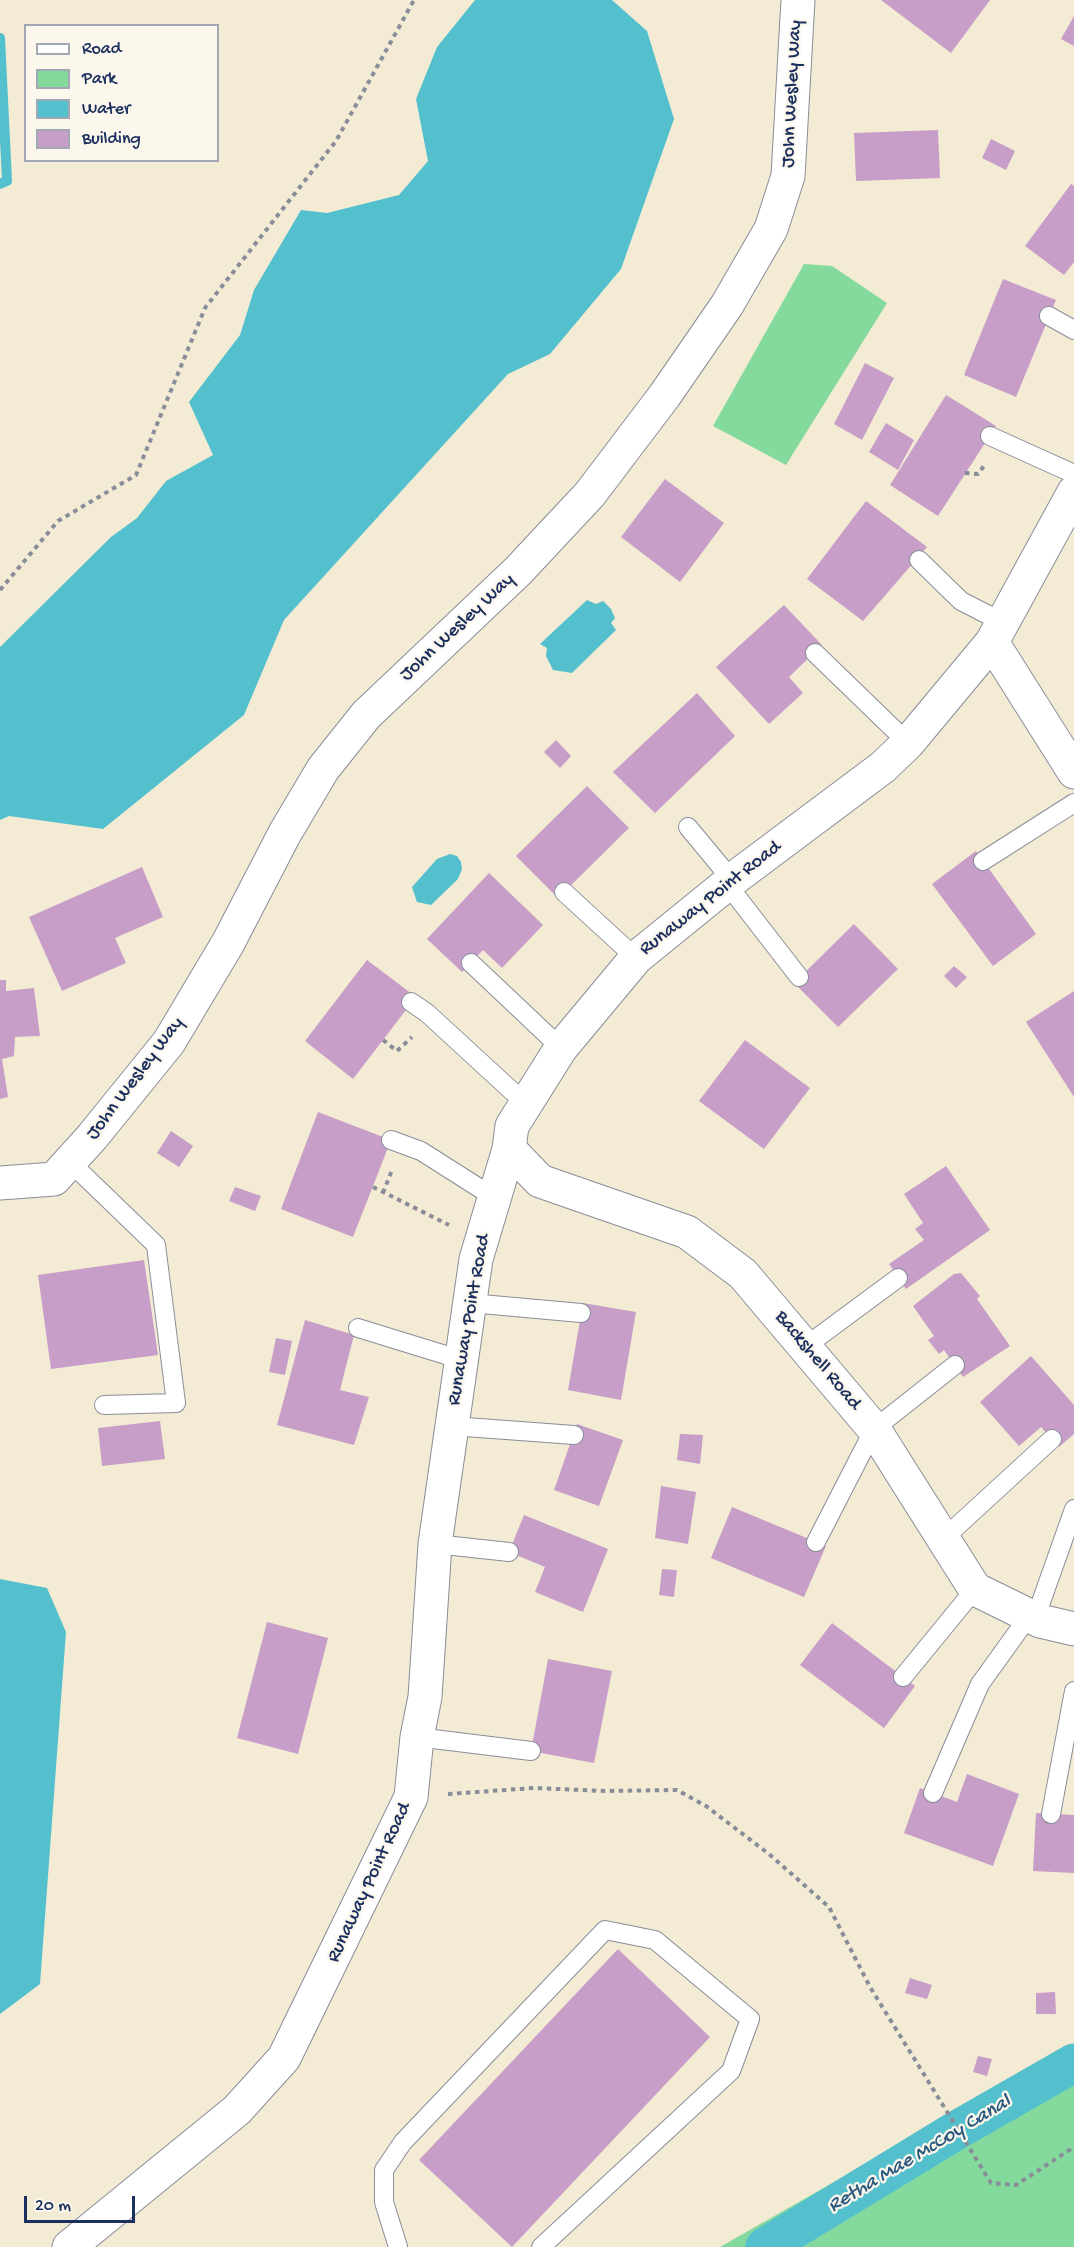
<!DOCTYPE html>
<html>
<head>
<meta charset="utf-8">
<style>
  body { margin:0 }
  #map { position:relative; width:1074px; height:2247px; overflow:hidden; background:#f4ebd4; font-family:"Gochi Hand",sans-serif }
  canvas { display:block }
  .legend { position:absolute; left:24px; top:24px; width:195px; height:138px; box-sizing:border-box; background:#fbf7ec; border:2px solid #a1a7b3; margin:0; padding:8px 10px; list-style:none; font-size:18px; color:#1b2f5e }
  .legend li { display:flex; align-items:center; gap:12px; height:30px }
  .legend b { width:30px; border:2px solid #a1a7b3 }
  .scale { position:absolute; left:24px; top:2196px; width:111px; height:27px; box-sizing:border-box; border:3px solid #1b2f5e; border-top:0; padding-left:8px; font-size:18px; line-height:21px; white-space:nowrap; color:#1b2f5e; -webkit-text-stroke:4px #fbf7ec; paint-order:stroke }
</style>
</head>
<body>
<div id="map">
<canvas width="1074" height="2247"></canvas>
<ul class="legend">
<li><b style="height:8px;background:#fff"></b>Road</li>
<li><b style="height:16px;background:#84da9d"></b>Park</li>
<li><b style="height:16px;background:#54c0ce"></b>Water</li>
<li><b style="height:16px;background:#c79ec8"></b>Building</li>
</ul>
<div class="scale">20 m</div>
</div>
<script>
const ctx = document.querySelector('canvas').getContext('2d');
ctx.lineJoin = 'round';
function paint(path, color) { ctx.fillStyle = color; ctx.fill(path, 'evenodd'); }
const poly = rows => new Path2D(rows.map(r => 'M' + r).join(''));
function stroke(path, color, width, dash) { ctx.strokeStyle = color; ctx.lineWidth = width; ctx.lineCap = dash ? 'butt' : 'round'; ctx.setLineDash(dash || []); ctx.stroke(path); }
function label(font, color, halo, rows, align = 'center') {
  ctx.font = font + ' "Gochi Hand",sans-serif'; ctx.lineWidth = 4.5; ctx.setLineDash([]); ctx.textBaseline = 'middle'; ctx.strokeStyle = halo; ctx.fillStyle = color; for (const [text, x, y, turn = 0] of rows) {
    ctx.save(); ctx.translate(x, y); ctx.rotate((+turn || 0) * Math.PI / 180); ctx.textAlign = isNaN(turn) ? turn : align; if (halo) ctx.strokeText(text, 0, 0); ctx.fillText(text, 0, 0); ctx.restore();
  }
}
paint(poly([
  [804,264,832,266,887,303,786,465,713,426],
  [1074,2045,1074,2247,720,2247]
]), '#84da9d');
paint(poly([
  [475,0,612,0,647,31,674,119,621,269,550,354,508,374,284,620,244,715,103,829,9,816,0,820,0,647,111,537,137,518,166,481,213,455,189,402,240,335,254,290,301,210,327,213,399,195,428,161,416,99,437,47],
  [587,600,596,604,603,601,611,609,615,618,611,623,616,630,572,673,553,670,546,656,547,648,540,644],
  [450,854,457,856,461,862,462,869,458,879,431,905,417,902,412,887,437,859],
  [0,1579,47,1588,66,1632,40,1984,0,2014]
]), '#54c0ce');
stroke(poly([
  [0,38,7,181,0,184]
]), '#54c0ce', 10);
stroke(poly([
  [765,2247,957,2130,1074,2063]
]), '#54c0ce', 39);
paint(poly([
  [881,0,990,0,951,53],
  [1074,16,1074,46,1061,39],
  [938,130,940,178,856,181,854,133],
  [991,139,1015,151,1006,170,982,158],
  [1071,184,1074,186,1074,262,1064,275,1025,246],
  [1003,279,1056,300,1016,397,964,375],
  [865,363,894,378,862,440,834,424],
  [946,395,996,426,938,516,890,485],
  [886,423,914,440,898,470,869,452],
  [665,479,724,523,680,582,621,537],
  [866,501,927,547,863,621,807,579],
  [784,605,822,645,789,677,803,693,769,724,716,667],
  [697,693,735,736,655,813,613,772],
  [556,740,571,756,560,768,544,752],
  [587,786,629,828,558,898,516,856],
  [976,851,1036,934,993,966,932,884],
  [142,867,163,917,115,938,126,963,62,991,29,917],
  [489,873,543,925,502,968,483,950,462,972,427,939],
  [854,924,898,969,838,1027,794,983],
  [367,960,416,997,353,1079,305,1041],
  [954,966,967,977,956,988,944,976],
  [0,980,6,980,6,991,34,988,40,1036,15,1037,14,1056,2,1059,8,1097,0,1099],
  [1074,991,1074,1097,1026,1022],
  [745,1040,810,1088,764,1149,699,1101],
  [318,1112,391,1140,353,1237,281,1209],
  [171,1131,193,1146,179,1167,157,1153],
  [946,1166,990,1230,906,1289,889,1264,924,1240,915,1229,923,1223,904,1194],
  [235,1187,261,1196,255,1211,229,1201],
  [144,1260,158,1355,51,1369,38,1275],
  [961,1273,980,1296,977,1299,1010,1346,963,1377,944,1350,939,1354,928,1340,934,1336,913,1306,954,1274],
  [583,1303,636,1312,621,1400,568,1390],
  [305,1320,354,1335,340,1390,369,1397,354,1445,277,1425],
  [276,1338,292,1341,285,1375,269,1372],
  [1031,1356,1074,1405,1074,1434,1059,1447,1041,1427,1019,1446,980,1402],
  [160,1421,165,1459,102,1466,98,1428],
  [577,1424,623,1440,599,1506,554,1490],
  [680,1434,703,1435,700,1464,677,1460],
  [661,1486,696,1492,688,1544,655,1538],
  [732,1507,826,1546,804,1597,711,1558],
  [524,1515,608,1549,583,1612,535,1592,545,1567,509,1552],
  [662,1569,677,1570,674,1597,659,1595],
  [267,1622,328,1638,298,1754,237,1738],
  [832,1623,915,1686,884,1728,800,1665],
  [548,1659,612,1671,594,1763,531,1751],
  [967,1774,1019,1794,993,1866,904,1833,920,1788,957,1802],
  [1036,1813,1074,1815,1074,1873,1033,1871],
  [618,1949,710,2037,512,2247,419,2160],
  [910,1978,932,1985,927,1999,905,1993],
  [1055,1992,1056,2014,1036,2014,1036,1993],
  [978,2056,992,2059,987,2076,973,2072]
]), '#c79ec8');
const lane = poly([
  [1049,316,1074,330],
  [990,436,1074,474],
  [919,560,961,601,1002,622],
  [815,653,908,743],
  [688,827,732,880],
  [983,861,1074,803],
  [727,884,799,977],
  [564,892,636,958],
  [471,963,561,1048],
  [411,1002,427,1013,526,1104],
  [391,1140,421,1151,495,1198],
  [70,1162,156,1245,176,1403,104,1405],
  [470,1303,581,1313],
  [358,1328,462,1360],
  [806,1346,898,1278],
  [452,1426,574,1435],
  [943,1539,1052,1439],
  [816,1542,874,1429,955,1365],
  [435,1544,509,1552],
  [1035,1619,1074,1509],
  [903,1677,975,1589],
  [417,1737,531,1751],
  [933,1793,980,1684,1029,1616],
  [1051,1814,1074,1691],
  [398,2247,384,2202,384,2170,403,2142,605,1930,655,1940,750,2019,731,2071,541,2247]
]);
const street = poly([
  [992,642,1074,772],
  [509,1149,540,1181,687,1232,743,1274,874,1429,975,1589,1040,1621,1074,1629],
  [0,1183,54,1179,92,1137,169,1042,228,943,285,833,323,769,366,715,518,571,590,494,665,395,727,305,771,229,788,176,798,0],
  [69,2247,237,2110,284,2058,411,1797,417,1737,425,1697,435,1544,476,1259,509,1149,512,1126,561,1048,636,958,732,880,883,767,908,743,992,642,1074,492]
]);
stroke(lane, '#888d99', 20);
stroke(street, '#888d99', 35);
stroke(poly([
  [965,473,978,474,986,463],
  [0,590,58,521,136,475,205,308,336,141,414,0],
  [383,1040,397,1051,412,1037],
  [373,1187,449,1225],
  [383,1193,392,1170],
  [448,1794,534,1788,605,1791,677,1790,706,1806,769,1854,829,1907,870,1987,991,2183,1016,2185,1074,2147]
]), '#888d99', 4, [4.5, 4.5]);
stroke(lane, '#fff', 18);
stroke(street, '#fff', 33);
label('20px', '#1b2f5e', '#fbf7ec', [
  ["John Wesley Way",793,94,-87],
  ["John Wesley Way",458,628,-43],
  ["Runaway Point Road",711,899,-38],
  ["John Wesley Way",136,1079,-53],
  ["Runaway Point Road",470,1320,-80],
  ["Backshell Road",817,1361,50],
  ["Runaway Point Road",370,1883,-65]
]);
label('italic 21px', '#2c5a80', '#fbf7ec', [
  ["Retha Mae McCoy Canal",920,2155,-31]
]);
</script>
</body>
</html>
